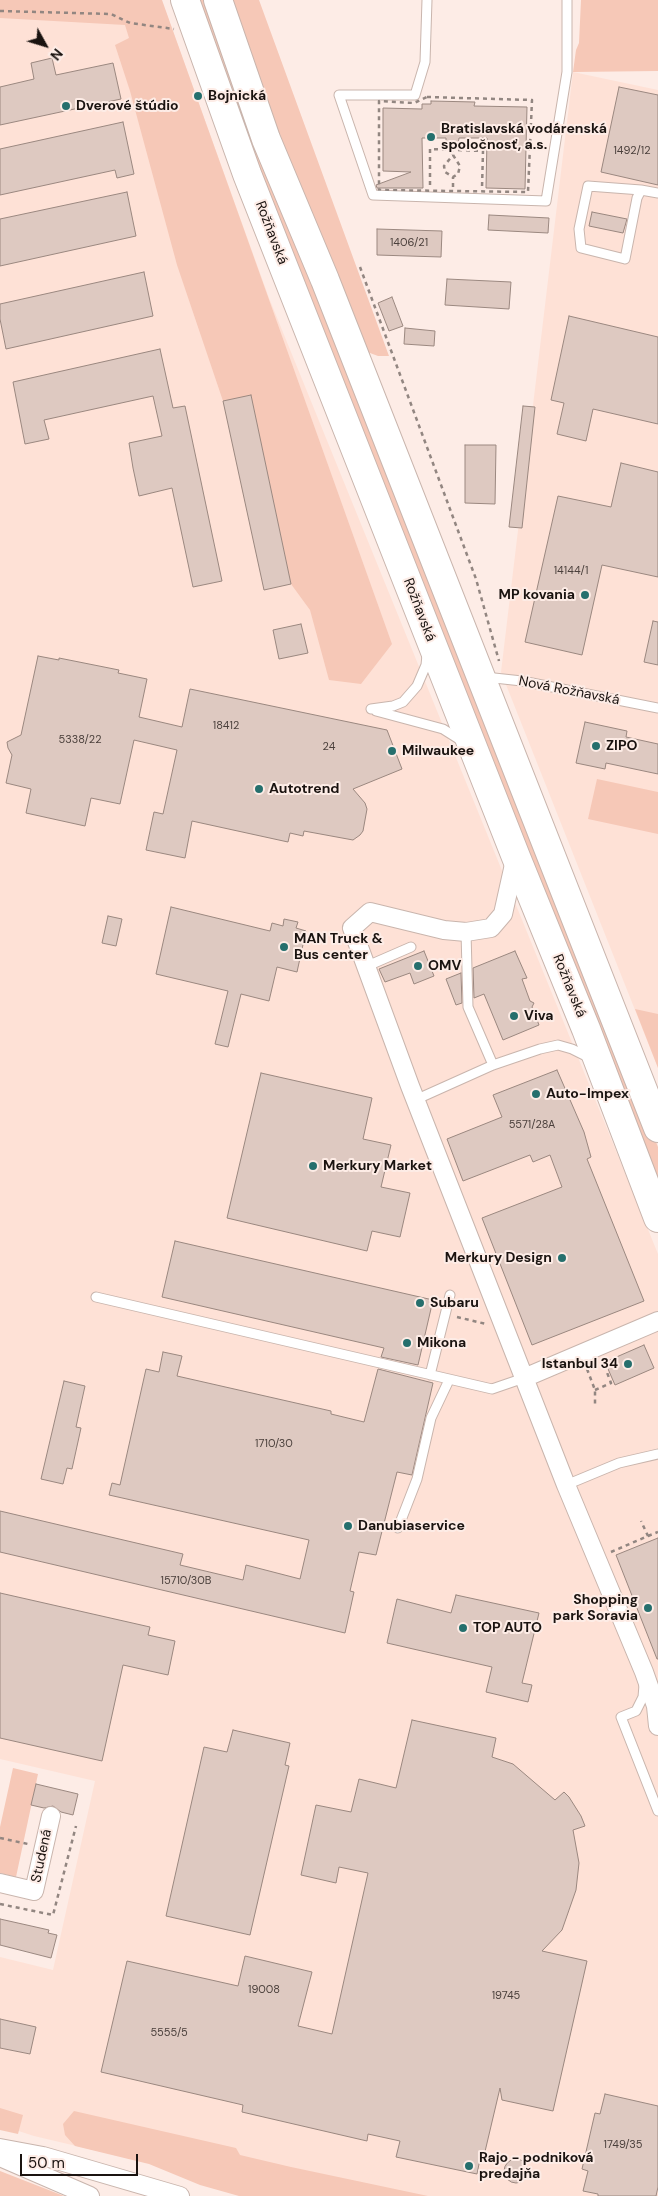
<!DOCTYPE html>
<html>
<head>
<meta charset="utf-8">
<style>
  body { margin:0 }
  #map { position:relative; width:658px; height:2196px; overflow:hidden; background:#fdece6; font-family:"DM Sans",sans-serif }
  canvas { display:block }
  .north { position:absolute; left:20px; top:20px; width:50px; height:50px; -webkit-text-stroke:4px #fdece6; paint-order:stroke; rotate:129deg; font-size:14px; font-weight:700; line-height:20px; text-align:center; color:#1a1310 }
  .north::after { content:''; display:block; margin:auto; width:18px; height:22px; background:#1a1310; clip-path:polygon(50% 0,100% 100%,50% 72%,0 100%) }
  .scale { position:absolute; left:20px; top:2154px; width:118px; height:22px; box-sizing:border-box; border:2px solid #1a1310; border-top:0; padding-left:6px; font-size:15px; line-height:18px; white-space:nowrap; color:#1a1310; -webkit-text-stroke:4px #fdece6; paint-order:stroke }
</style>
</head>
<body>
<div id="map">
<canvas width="658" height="2196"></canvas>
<div class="north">N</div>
<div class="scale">50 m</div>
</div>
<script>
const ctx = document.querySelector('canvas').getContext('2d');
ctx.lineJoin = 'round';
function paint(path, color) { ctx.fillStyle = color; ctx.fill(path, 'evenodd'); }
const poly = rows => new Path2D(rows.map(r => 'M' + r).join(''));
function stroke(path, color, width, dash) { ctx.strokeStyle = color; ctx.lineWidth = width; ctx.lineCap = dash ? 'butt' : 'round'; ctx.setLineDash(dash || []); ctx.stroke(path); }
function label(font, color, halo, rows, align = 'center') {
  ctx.font = font + ' "DM Sans",sans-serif'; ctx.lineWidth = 4; ctx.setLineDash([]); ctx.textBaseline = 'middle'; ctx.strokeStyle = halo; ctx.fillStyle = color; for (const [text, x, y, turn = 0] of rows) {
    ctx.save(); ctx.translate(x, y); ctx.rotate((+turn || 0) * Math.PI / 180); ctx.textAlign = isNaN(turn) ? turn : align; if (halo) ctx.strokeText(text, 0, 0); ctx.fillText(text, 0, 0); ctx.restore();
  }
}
paint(poly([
  [0,0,163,4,269,298,658,1254,658,2196,288,2196,34,2136,0,2125,0,1957,53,1970,95,1781,0,1759],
  [573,72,658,90,658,1068,501,672]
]), '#fee1d6');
paint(poly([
  [0,0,162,0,392,644,361,684,329,680,310,610,291,584,251,396,223,401,177,265,130,91,115,45,129,38,125,25,0,18],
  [196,0,205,0,237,96,409,517,658,1147,658,1194,395,526],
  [233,0,259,0,389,356,378,356,362,350,258,78],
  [581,0,658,0,658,71,573,72,576,50,579,43],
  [597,779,658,792,658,834,588,819],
  [635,1009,658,1014,658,1068],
  [13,1768,38,1774,16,1877,0,1873,0,1827],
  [0,2108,23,2115,18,2134,0,2130],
  [74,2111,236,2148,240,2155,291,2167,428,2196,239,2196,200,2185,149,2164,75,2146,65,2135,63,2124],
  [0,2171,64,2196,0,2196]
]), '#f6c8b7');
const building = poly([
  [52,58,56,75,113,63,121,99,0,125,0,87,34,79,31,63,52,58],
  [619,87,658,95,658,185,601,172,619,87],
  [431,101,475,102,474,106,527,107,525,189,486,188,487,138,459,138,458,145,446,145,446,138,422,138,423,188,377,188,376,185,411,172,383,171,383,108,422,109,422,104,431,104,431,101],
  [123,122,134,174,117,178,115,170,0,195,0,149,123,122],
  [127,192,136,236,0,266,0,219,127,192],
  [592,212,627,219,623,233,589,226,592,212],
  [489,215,549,218,548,233,488,230,489,215],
  [377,229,442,231,441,257,377,255,377,229],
  [144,272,153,316,6,349,0,319,0,304,144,272],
  [447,279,511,282,509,309,445,305,447,279],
  [392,297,403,326,389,331,378,303,392,297],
  [569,316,658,337,658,424,593,409,586,441,557,434,564,403,551,400,569,316],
  [405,328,435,331,434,346,404,344,405,328],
  [160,349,173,408,185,406,222,581,193,587,172,488,139,496,133,468,129,443,162,436,153,396,44,420,49,439,25,444,13,382,160,349],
  [251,395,291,584,264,590,223,401,251,395],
  [523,406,535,407,522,528,509,527,523,406],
  [465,445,496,445,495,504,465,503,465,445],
  [621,463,658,472,658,577,602,565,582,655,525,642,558,496,611,507,621,463],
  [653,621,658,622,658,665,644,662,653,621],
  [301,624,308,653,279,659,273,630,301,624],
  [38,656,59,660,59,658,119,670,118,673,147,679,139,717,182,727,190,689,387,730,402,769,353,789,365,803,367,809,363,831,360,835,353,840,304,831,303,836,290,833,288,842,192,821,185,858,146,850,154,812,163,814,177,750,134,740,120,804,91,798,85,826,26,813,31,789,6,783,12,755,8,748,7,742,21,735,38,656],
  [585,722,627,731,626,737,658,744,658,774,606,763,605,769,576,763,585,722],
  [171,907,270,931,272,923,283,926,284,919,298,922,296,928,306,931,297,972,277,967,269,1001,241,994,228,1047,215,1044,228,991,156,974,171,907],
  [108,916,122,919,116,946,102,943,108,916],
  [424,951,434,976,414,984,410,973,385,982,379,969,424,951],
  [515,951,527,978,522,979,530,1001,534,1003,532,1007,539,1025,503,1040,484,994,474,998,473,968,515,951],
  [461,973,462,1003,456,1005,446,979,461,973],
  [557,1070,584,1132,591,1157,587,1159,644,1301,532,1345,482,1218,562,1187,550,1155,533,1162,530,1155,463,1181,447,1139,502,1117,493,1095,557,1070],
  [261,1073,372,1098,363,1139,391,1145,381,1187,410,1193,400,1237,372,1231,367,1251,227,1218,261,1073],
  [175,1241,433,1300,418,1365,381,1357,384,1348,162,1297,175,1241],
  [644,1345,654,1368,615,1385,605,1362,644,1345],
  [163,1352,182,1356,177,1376,331,1411,331,1414,364,1422,378,1369,433,1383,412,1475,397,1472,376,1555,359,1552,350,1591,354,1592,345,1633,0,1552,0,1511,183,1554,180,1565,243,1580,246,1565,300,1579,309,1540,109,1495,112,1483,120,1485,146,1369,159,1372,163,1352],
  [64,1381,85,1386,76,1427,81,1428,72,1469,67,1468,63,1484,41,1479,64,1381],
  [658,1538,658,1659,657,1659,616,1555,658,1538],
  [0,1593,150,1627,148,1635,175,1641,168,1675,123,1665,102,1761,0,1738,0,1593],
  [456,1595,539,1613,522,1683,532,1685,528,1702,486,1692,492,1667,387,1643,397,1599,451,1613,456,1595],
  [412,1720,496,1738,492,1757,513,1764,555,1800,564,1792,569,1797,581,1816,585,1826,573,1830,579,1863,576,1890,562,1930,542,1951,587,1961,553,2111,502,2100,500,2088,483,2160,480,2159,477,2174,396,2157,400,2141,368,2134,367,2141,242,2112,243,2105,101,2072,127,1961,238,1986,245,1956,312,1972,298,2026,332,2034,368,1873,339,1867,336,1883,301,1875,316,1805,351,1812,359,1779,396,1788,412,1720],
  [233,1730,290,1743,285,1765,289,1766,250,1935,166,1916,204,1747,227,1752,233,1730],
  [36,1784,78,1794,73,1815,61,1812,53,1806,44,1808,31,1805,36,1784],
  [0,1919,49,1930,48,1933,57,1935,51,1958,0,1945,0,1919],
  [0,2019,36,2027,30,2054,0,2048,0,2019],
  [605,2094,658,2106,658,2187,656,2196,598,2196,598,2194,583,2191,588,2171,582,2169,595,2113,600,2114,605,2094],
  '504 2171a12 12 0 1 1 24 0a12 12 0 1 1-24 0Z'
]);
paint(building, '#dec9c1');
stroke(building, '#9b8880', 1);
const service = poly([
  [427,0,425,62,415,95,339,95,373,195,546,201,567,72,567,0],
  [641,190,637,198,625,259,581,248,579,229,588,186,641,190,658,193],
  [485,677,522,681,658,708],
  [371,709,393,706,403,702,417,686,426,665,427,655],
  [376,711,443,729,462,741],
  [466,932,468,1007,493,1065],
  [365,967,411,947],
  [415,1100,493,1065,540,1049,558,1045,572,1049,590,1058],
  [96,1297,492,1389,524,1378],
  [430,1375,450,1295],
  [566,1485,619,1463,658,1454],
  [398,1528,417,1479,431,1418,449,1380],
  [644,1685,643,1697,636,1711,621,1717,658,1811]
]);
const minor = poly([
  [515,860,503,914,491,928,466,932,444,930,370,912,352,928,410,1086,566,1485,644,1672,656,1706,658,1726],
  [524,1378,658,1321],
  [0,1883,34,1891,51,1816],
  [0,2148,43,2156,180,2196],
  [0,2157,90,2196]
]);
const primary = poly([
  [185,0,247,174,516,857,586,1029,658,1218],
  [218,0,266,139,325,280,658,1128]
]);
stroke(service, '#c9b5ad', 11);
stroke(minor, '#c9b5ad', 20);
stroke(primary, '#c9b5ad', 30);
stroke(poly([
  [0,11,111,14,130,23,174,29],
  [427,97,532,100,528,192,379,190,379,101,414,103,427,97],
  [453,155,460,166,458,174,453,177,445,172,444,166,453,155],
  [430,185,430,149,483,151,482,188],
  [453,187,453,177],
  [360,267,476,579,499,661],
  [457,1317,486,1324],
  [587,1369,595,1390,595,1404],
  [595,1390,611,1383,603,1362],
  [648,1536,658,1532],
  [611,1552,648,1536,641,1521],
  [0,1838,28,1844],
  [0,1904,53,1915,76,1826]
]), '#928681', 2.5, [4, 4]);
stroke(service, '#fff', 9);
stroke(minor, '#fff', 18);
stroke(primary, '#fff', 28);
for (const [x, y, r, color] of [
  [198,96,5,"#256f6d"],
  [66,106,5,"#256f6d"],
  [431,137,5,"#256f6d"],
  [585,595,5,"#256f6d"],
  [596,746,5,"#256f6d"],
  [392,751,5,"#256f6d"],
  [259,789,5,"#256f6d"],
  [284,947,5,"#256f6d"],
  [418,966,5,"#256f6d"],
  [514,1016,5,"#256f6d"],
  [536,1094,5,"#256f6d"],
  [313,1166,5,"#256f6d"],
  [562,1258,5,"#256f6d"],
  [420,1303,5,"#256f6d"],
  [407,1343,5,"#256f6d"],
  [628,1364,5,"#256f6d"],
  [348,1526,5,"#256f6d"],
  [648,1608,5,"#256f6d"],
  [463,1628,5,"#256f6d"],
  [469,2166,5,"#256f6d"]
]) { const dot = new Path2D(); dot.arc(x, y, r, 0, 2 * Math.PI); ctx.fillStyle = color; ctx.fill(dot); stroke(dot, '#fdece6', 2); }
label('11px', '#4b403c', null, [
  ["1492/12",632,151],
  ["1406/21",409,243],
  ["14144/1",571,571],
  ["18412",226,726],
  ["5338/22",80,740],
  ["24",329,747],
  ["5571/28A",532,1125],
  ["1710/30",274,1444],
  ["15710/30B",186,1581],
  ["19008",264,1990],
  ["19745",506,1996],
  ["5555/5",169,2033],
  ["1749/35",623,2145]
]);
label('bold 14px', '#1a1310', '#fdece6', [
  ["Bojnická",208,96],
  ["Dverové štúdio",76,106],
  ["Bratislavská vodárenská",441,129],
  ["spoločnosť, a.s.",441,145],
  ["MP kovania",575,595,"right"],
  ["ZIPO",606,746],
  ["Milwaukee",402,751],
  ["Autotrend",269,789],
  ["MAN Truck &",294,939],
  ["Bus center",294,955],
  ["OMV",428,966],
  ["Viva",524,1016],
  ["Auto-Impex",546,1094],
  ["Merkury Market",323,1166],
  ["Merkury Design",552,1258,"right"],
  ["Subaru",430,1303],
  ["Mikona",417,1343],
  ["Istanbul 34",618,1364,"right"],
  ["Danubiaservice",358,1526],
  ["Shopping",638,1600,"right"],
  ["park Soravia",638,1616,"right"],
  ["TOP AUTO",473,1628],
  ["Rajo - podniková",479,2158],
  ["predajňa",479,2174]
], 'left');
label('14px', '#1a1310', '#fdece6', [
  ["Rožňavská",271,233,69],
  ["Rožňavská",419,610,69],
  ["Nová Rožňavská",569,691,11],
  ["Rožňavská",569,986,68],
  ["Studená",42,1856,-78]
]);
</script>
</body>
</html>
